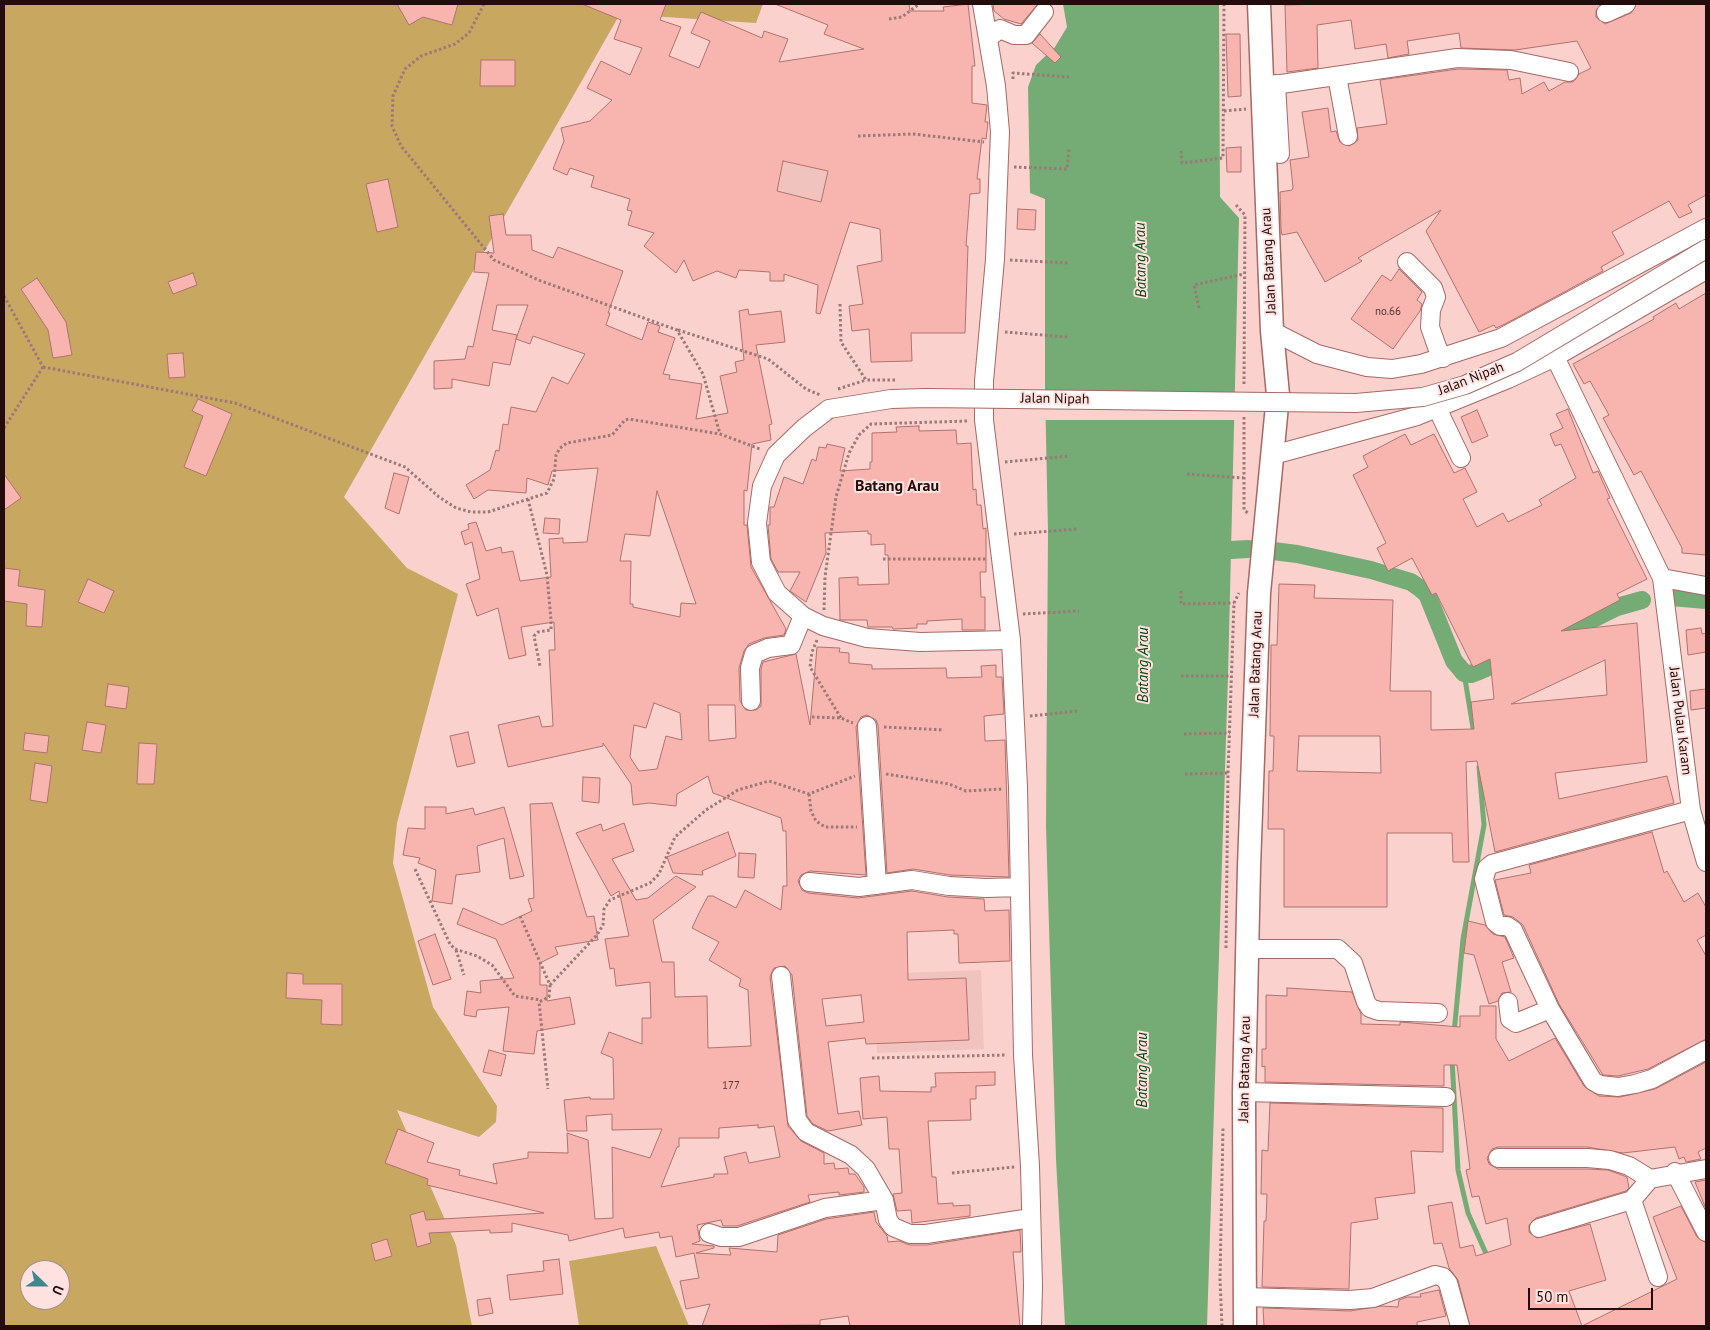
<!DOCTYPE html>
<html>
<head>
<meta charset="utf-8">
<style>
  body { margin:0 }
  #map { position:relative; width:1710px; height:1330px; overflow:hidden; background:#fbd1ce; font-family:"PT Sans",sans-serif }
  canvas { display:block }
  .frame { position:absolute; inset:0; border:5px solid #230c0b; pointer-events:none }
  .north { position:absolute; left:20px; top:1260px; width:50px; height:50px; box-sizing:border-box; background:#ffe2e0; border:1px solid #a78c8b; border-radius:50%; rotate:112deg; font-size:14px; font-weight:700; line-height:20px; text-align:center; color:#230c0b }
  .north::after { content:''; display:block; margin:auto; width:18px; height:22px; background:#3f868e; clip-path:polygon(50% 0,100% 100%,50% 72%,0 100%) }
  .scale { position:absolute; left:1528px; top:1288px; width:125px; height:22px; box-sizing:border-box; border:2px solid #230c0b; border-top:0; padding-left:6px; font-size:15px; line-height:18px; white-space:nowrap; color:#230c0b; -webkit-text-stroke:4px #ffe2e0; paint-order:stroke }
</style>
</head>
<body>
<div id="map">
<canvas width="1710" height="1330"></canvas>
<div class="frame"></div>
<div class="north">U</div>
<div class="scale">50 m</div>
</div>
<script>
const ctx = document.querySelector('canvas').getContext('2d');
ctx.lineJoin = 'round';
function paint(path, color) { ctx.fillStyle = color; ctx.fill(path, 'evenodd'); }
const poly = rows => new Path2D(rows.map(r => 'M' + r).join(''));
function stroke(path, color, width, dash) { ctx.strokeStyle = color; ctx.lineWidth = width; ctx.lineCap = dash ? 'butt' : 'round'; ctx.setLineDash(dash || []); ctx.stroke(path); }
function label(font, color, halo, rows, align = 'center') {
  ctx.font = font + ' "PT Sans",sans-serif'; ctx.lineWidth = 4; ctx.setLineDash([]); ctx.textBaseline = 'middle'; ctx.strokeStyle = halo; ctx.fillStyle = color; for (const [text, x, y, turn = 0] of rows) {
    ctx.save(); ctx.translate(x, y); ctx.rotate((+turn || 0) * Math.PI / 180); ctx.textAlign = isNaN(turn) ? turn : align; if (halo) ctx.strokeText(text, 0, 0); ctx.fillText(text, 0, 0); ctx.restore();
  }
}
paint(poly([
  [764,127,858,150,838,235,777,221,749,209],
  [767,132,788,137,772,210,751,205],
  [790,135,832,145,827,171,784,161],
  [833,148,856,153,838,232,820,227,829,188,824,187],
  [783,193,824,202,817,228,777,219],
  [981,970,984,1049,877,1053,874,974],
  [966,978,967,1004,882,980],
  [968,1014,969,1040,882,1043,881,1018]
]), '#f1c3bf');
paint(poly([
  [4,4,763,4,756,23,620,14,344,497,407,568,458,594,397,823,393,863,433,1007,497,1106,496,1122,479,1137,397,1110,456,1245,472,1326,4,1326],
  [30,1270,60,1270,60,1300,30,1300],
  [656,1246,689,1326,579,1326,569,1261]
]), '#c8a760');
paint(poly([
  [1063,4,1219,4,1220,197,1239,218,1228,676,1207,1326,1065,1326,1056,1159,1046,827,1048,532,1045,389,1045,199,1030,193,1028,87,1036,65,1055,47,1067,27]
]), '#75ab74');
paint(poly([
  [1042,393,1237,395,1237,420,1042,420]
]), '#fbd1ce');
stroke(poly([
  [1464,673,1474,734],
  [1454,1033,1463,939,1484,825,1479,767],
  [1452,1059,1458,1170,1468,1213,1488,1258]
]), '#75ab74', 5);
stroke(poly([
  [1231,550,1248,549],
  [1273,551,1297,554,1371,570,1411,582,1421,589,1427,594,1454,661,1464,673,1471,674,1479,671,1512,657],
  [1671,597,1706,600],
  [1547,642,1617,607,1642,600]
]), '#75ab74', 18);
const building = poly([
  [397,4,458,4,452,25,423,17,409,25,397,4],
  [582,4,666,4,660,20,681,27,669,56,699,68,710,41,691,33,701,12,762,38,764,31,788,39,779,62,864,49,824,34,828,25,775,4,909,4,910,11,944,11,943,7,968,4,975,66,972,66,972,103,987,105,985,122,988,122,986,139,982,138,977,179,980,179,980,193,970,194,966,246,968,246,965,333,911,333,912,361,871,362,869,329,852,331,849,306,863,304,857,266,882,261,880,229,850,222,820,314,816,313,818,285,784,274,784,281,770,281,770,272,739,270,736,278,717,271,693,281,684,260,676,273,644,246,654,233,628,225,632,211,627,210,630,199,591,187,594,176,570,168,567,175,553,169,564,141,561,128,590,121,612,100,587,88,601,61,630,75,642,48,614,39,621,20,582,4],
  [783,161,828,171,821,202,777,191,783,161],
  [993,4,1038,4,1021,24,1004,19,994,11,993,4],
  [1322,4,1601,4,1596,11,1596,17,1605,24,1631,13,1636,4,1706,4,1706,195,1688,205,1692,212,1679,218,1669,201,1612,232,1624,254,1601,267,1603,271,1505,324,1496,328,1494,325,1479,332,1426,231,1441,210,1358,258,1362,261,1325,282,1297,232,1282,235,1281,230,1280,192,1292,190,1293,187,1290,160,1309,157,1302,112,1328,108,1331,132,1336,131,1340,142,1349,146,1358,140,1357,128,1387,124,1380,80,1458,69,1507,70,1509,80,1520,78,1522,94,1544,82,1549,91,1565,82,1573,82,1579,74,1591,68,1577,41,1515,50,1461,48,1459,33,1407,41,1409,54,1388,58,1386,44,1355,49,1351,20,1317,25,1318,68,1287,72,1285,5,1322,4],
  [1040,34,1061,57,1055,63,1032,43,1040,34],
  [1226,34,1240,34,1241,96,1228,97,1226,34],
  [481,60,515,60,515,86,480,86,481,60],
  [1241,147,1241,172,1227,172,1226,148,1241,147],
  [388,179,398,227,377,232,366,184,388,179],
  [1018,209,1036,210,1035,230,1017,229,1018,209],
  [503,214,506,235,531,235,532,250,553,258,558,247,623,271,608,313,610,313,606,325,642,340,648,322,660,326,658,332,675,338,663,374,670,375,669,379,702,384,696,419,728,413,720,376,737,372,735,362,744,360,739,311,748,309,749,315,781,311,785,342,756,345,772,424,769,425,771,440,752,444,747,491,744,490,744,525,747,525,751,567,786,629,784,635,764,638,749,644,744,651,739,668,740,701,746,710,756,710,761,706,761,669,763,662,796,654,810,725,817,647,840,648,839,652,849,653,849,663,872,665,872,669,946,668,947,678,982,677,981,666,996,665,996,677,1002,677,1004,714,984,716,985,741,1005,740,1009,877,950,875,913,869,887,873,878,725,876,720,867,715,861,717,856,727,866,875,810,871,801,875,798,881,802,890,808,893,858,898,912,891,948,897,984,899,985,911,1009,910,1010,961,959,963,958,934,954,934,954,930,907,932,908,980,966,978,969,1040,866,1044,865,1038,828,1042,838,1114,859,1111,862,1125,828,1131,813,1124,807,1116,792,975,785,966,774,968,770,977,788,1126,801,1141,824,1153,824,1164,834,1163,835,1169,848,1168,849,1174,855,1174,864,1187,864,1192,839,1195,839,1192,808,1195,810,1202,737,1226,723,1226,721,1220,697,1225,700,1241,692,1244,714,1246,714,1248,696,1253,731,1255,729,1248,777,1252,778,1235,826,1219,874,1212,876,1222,887,1236,888,1242,899,1241,910,1245,927,1245,1020,1230,1021,1252,1013,1252,1020,1326,850,1326,848,1316,820,1320,820,1325,702,1326,710,1304,686,1309,680,1281,699,1278,694,1253,676,1257,672,1236,660,1238,659,1232,625,1238,623,1228,569,1241,568,1235,512,1223,512,1232,490,1233,490,1230,429,1233,431,1243,417,1247,410,1215,424,1211,426,1220,544,1213,427,1185,428,1179,385,1163,398,1129,434,1143,427,1162,460,1170,459,1175,497,1184,493,1164,528,1158,528,1152,568,1153,567,1133,588,1140,595,1219,613,1218,612,1147,650,1158,662,1129,612,1130,612,1114,586,1116,587,1131,567,1131,564,1100,590,1097,590,1099,614,1099,613,1058,601,1053,609,1032,642,1044,642,1018,651,1018,650,982,616,986,614,968,610,969,605,939,629,936,619,891,611,896,576,833,601,824,603,831,624,823,634,851,612,859,636,900,648,898,676,876,696,887,653,920,662,962,674,962,675,997,707,996,708,1048,751,1046,748,990,739,986,741,979,709,960,719,942,692,928,700,911,708,896,713,896,736,908,745,890,781,910,783,886,787,886,786,831,783,831,781,818,713,793,708,776,677,794,676,806,649,803,633,805,631,784,603,743,603,746,508,767,498,725,539,716,542,727,553,726,549,650,555,650,554,622,521,627,526,655,509,659,498,608,477,616,466,584,480,579,472,542,465,545,461,532,469,529,468,524,476,522,486,551,501,547,502,553,513,551,520,581,551,577,549,539,563,538,563,543,587,542,598,468,552,471,548,485,527,478,526,493,488,490,474,499,466,485,490,470,496,450,499,451,503,424,508,425,511,407,536,412,552,377,568,384,585,354,533,336,530,344,516,339,528,305,497,305,492,330,517,335,510,365,493,362,489,386,452,379,452,388,434,389,434,361,465,359,468,346,473,347,489,273,474,272,476,252,494,253,489,216,503,214],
  [657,491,696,604,681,603,680,617,633,607,633,604,630,604,631,561,620,561,625,534,650,536,657,491],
  [654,703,680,713,682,740,666,736,657,769,639,771,630,757,634,725,646,728,654,703],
  [708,705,735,705,736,738,709,741,708,705],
  [861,995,864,1022,826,1026,822,999,861,995],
  [758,1125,758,1128,774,1126,780,1157,749,1163,746,1152,724,1157,728,1174,714,1174,714,1177,661,1187,677,1147,679,1147,679,1138,719,1138,719,1128,758,1125],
  [1399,269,1422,292,1417,300,1422,304,1420,311,1393,349,1351,319,1382,275,1391,281,1399,269],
  [193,273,197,285,173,294,168,282,193,273],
  [37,278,66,322,72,355,53,358,48,330,21,289,37,278],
  [1706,293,1706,555,1682,553,1682,548,1641,471,1634,475,1603,418,1609,415,1590,381,1584,384,1573,364,1654,319,1653,317,1676,303,1679,309,1706,293],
  [183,353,185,377,169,378,167,354,183,353],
  [198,399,232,414,206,476,184,467,203,416,192,411,198,399],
  [1568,409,1593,473,1598,471,1610,498,1607,499,1647,579,1617,594,1620,600,1561,631,1637,623,1647,762,1555,773,1559,799,1667,776,1674,803,1495,852,1477,761,1466,762,1469,862,1453,862,1452,833,1387,833,1387,907,1284,907,1284,829,1268,829,1269,771,1273,771,1274,736,1270,736,1271,645,1277,645,1279,584,1315,585,1314,598,1393,600,1390,691,1431,691,1431,730,1474,729,1471,702,1494,699,1490,659,1473,667,1436,593,1432,595,1412,558,1388,571,1377,548,1386,543,1353,475,1368,467,1363,456,1405,434,1411,445,1434,434,1454,473,1465,468,1477,492,1463,499,1477,527,1503,513,1508,522,1542,505,1539,500,1576,478,1561,444,1555,446,1550,434,1563,428,1556,414,1568,409],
  [1605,660,1607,695,1511,704,1605,660],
  [1299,736,1380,736,1381,773,1297,771,1299,736],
  [1477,410,1488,436,1472,443,1461,417,1477,410],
  [919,426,919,431,956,430,957,444,971,443,973,490,976,489,977,505,981,505,983,529,986,528,986,572,980,572,981,597,985,597,985,630,962,630,962,619,927,621,927,624,917,624,917,628,893,629,892,627,868,627,867,620,840,620,839,578,858,577,858,585,889,584,888,555,885,555,885,544,871,545,871,534,868,534,868,531,825,533,826,553,806,602,790,591,800,572,778,572,771,559,768,525,770,525,770,507,774,507,784,477,803,484,812,459,816,461,819,447,826,448,827,444,845,448,840,471,870,469,870,462,872,462,872,433,897,432,896,427,919,426],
  [394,473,409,477,399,514,385,508,394,473],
  [4,474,21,498,4,510,4,474],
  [545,518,560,519,559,534,543,533,545,518],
  [4,568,20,570,18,586,45,590,42,627,26,626,27,604,4,601,4,568],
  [88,579,114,591,104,613,78,602,88,579],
  [1701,628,1702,634,1706,633,1706,652,1688,655,1686,630,1701,628],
  [108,684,129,687,126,709,105,706,108,684],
  [1706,689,1706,708,1691,710,1690,691,1706,689],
  [87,722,106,725,101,753,82,750,87,722],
  [468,732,475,763,457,767,450,736,468,732],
  [25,733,49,736,47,753,23,750,25,733],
  [139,743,157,744,154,784,137,784,139,743],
  [35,763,52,766,47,803,30,800,35,763],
  [583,777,600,778,599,803,582,801,583,777],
  [552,803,587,917,594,916,598,940,555,947,558,954,540,963,540,985,547,985,547,1001,570,997,575,1024,537,1031,534,1054,503,1051,509,1007,477,1010,476,1017,464,1015,467,991,481,993,480,981,514,978,496,939,457,924,463,908,502,925,532,911,528,899,534,898,530,804,552,803],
  [425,807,446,807,446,814,473,808,475,815,504,807,524,876,510,879,504,838,477,846,480,872,456,875,452,904,432,901,436,870,418,863,420,858,403,855,408,828,425,829,425,807],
  [728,832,736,856,702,871,703,875,673,873,667,857,728,832],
  [1652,832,1664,873,1667,871,1684,902,1698,893,1706,907,1706,935,1697,940,1706,956,1706,1039,1648,1069,1618,1076,1603,1075,1559,1004,1523,925,1513,917,1504,915,1495,880,1531,873,1529,865,1652,832],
  [739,853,756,854,754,878,738,877,739,853],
  [1468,921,1485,925,1493,934,1505,937,1514,958,1502,962,1511,992,1502,993,1498,1001,1489,1004,1474,955,1464,953,1468,921],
  [435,934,451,979,433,985,418,941,435,934],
  [287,973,303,974,303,984,342,984,342,1025,321,1024,322,1000,286,998,287,973],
  [1287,988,1352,992,1361,1014,1361,1024,1400,1025,1400,1022,1460,1027,1460,1016,1480,1016,1480,1006,1496,1006,1496,1039,1509,1061,1555,1038,1584,1086,1599,1096,1620,1097,1655,1089,1706,1062,1706,1148,1698,1152,1701,1159,1686,1162,1684,1157,1679,1159,1675,1147,1623,1153,1587,1147,1498,1147,1492,1149,1487,1158,1489,1164,1498,1169,1587,1169,1608,1170,1627,1177,1629,1188,1626,1191,1536,1218,1529,1225,1529,1232,1537,1238,1590,1224,1606,1280,1569,1291,1582,1326,1677,1279,1653,1217,1681,1206,1697,1237,1706,1243,1706,1326,1470,1326,1458,1280,1449,1268,1442,1243,1434,1244,1428,1206,1452,1202,1460,1248,1473,1245,1476,1256,1511,1245,1507,1218,1486,1224,1479,1196,1472,1197,1466,1170,1470,1169,1457,1065,1444,1065,1444,1086,1265,1082,1265,1066,1262,1067,1262,1049,1266,1049,1266,995,1287,996,1287,988],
  [489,1050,506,1055,501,1076,483,1072,489,1050],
  [995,1072,995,1085,976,1086,976,1099,970,1099,971,1120,928,1121,932,1177,936,1177,938,1204,953,1203,953,1206,970,1205,970,1216,912,1223,911,1210,897,1211,893,1194,902,1193,899,1149,889,1149,887,1117,863,1119,860,1078,879,1076,880,1091,931,1092,931,1087,936,1087,935,1073,995,1072],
  [1270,1103,1443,1108,1443,1152,1411,1151,1415,1193,1375,1198,1378,1219,1351,1223,1349,1289,1262,1287,1264,1221,1266,1221,1267,1194,1261,1194,1262,1150,1268,1151,1270,1103],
  [1706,1180,1706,1209,1695,1182,1706,1180],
  [387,1239,392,1256,375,1261,371,1244,387,1239],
  [559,1259,563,1294,510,1300,507,1275,544,1271,543,1261,559,1259],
  [1439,1290,1446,1316,1417,1322,1417,1326,1264,1326,1263,1308,1350,1311,1381,1306,1398,1307,1399,1300,1407,1297,1421,1297,1420,1294,1439,1290],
  [490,1298,493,1313,479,1316,477,1300,490,1298]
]);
paint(building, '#f8b5b0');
stroke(building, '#b0726d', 1);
const minor = poly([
  [982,4,996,86,1000,132,995,259,984,381,984,420,1011,640,1018,787,1023,1055,1030,1166,1033,1286,1032,1326],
  [1606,13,1626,4],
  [988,38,1000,29,1014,35,1026,35,1044,12],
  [1337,76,1348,136],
  [1276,84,1280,154],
  [1261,87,1457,58,1511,60,1569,72],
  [1407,262,1433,288,1436,297,1431,310,1430,327,1437,347,1443,358],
  [1272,331,1317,354,1367,367,1392,369,1421,364,1501,338,1706,228],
  [1555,357,1662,578,1691,810,1706,862],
  [1437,408,1461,458],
  [829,409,804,428,776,455,762,486,757,523,761,562,777,593,803,616,823,626,867,638,920,642,1011,640],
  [1273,455,1417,416,1508,379,1555,357,1706,270],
  [1662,578,1706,586],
  [751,701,750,668,754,654,768,648,791,645,803,616],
  [867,726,877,885],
  [1691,810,1492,864,1487,868,1484,879,1495,922,1500,926,1507,926,1513,930,1550,1009,1593,1081,1600,1085,1618,1087,1635,1084,1652,1079,1706,1050],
  [809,882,859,887,912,880,949,886,986,888,1020,887],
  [1248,949,1338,949,1353,963,1366,1002,1370,1008,1379,1011,1438,1013],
  [781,976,797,1120,806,1132,851,1155,866,1169,884,1200,888,1220,893,1227,910,1234,926,1234,1031,1218],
  [1508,1002,1510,1019,1516,1023,1550,1009],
  [1244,1092,1446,1097],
  [1498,1158,1587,1158,1610,1160,1629,1166,1650,1179],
  [1675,1172,1706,1232],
  [1632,1200,1658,1277],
  [1539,1228,1632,1200,1650,1179,1706,1169],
  [709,1233,721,1237,739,1237,825,1208,884,1200],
  [1243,1297,1350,1300,1373,1298,1435,1275,1443,1277,1448,1283,1460,1326]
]);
const major = poly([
  [1245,1326,1244,1092,1249,867,1259,593,1278,395,1272,331,1259,4]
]);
stroke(minor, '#a66965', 20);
stroke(major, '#a66965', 25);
stroke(poly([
  [484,4,469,33,455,44,421,56,405,69,393,96,392,126,401,146,494,260,541,281,677,330,703,374,720,434],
  [889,19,902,17,919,4],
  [1013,79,1013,73,1069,77],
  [1224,111,1246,109],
  [858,136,913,134,984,142],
  [1181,151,1182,163,1223,158,1224,4],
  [1014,167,1067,169,1069,149],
  [1236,205,1245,215,1244,386],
  [1010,260,1069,263],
  [4,296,43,367],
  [840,304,841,342,866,380,897,380],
  [1199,308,1194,285,1244,274],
  [678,330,768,359,806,389,820,395],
  [1005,332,1067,337],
  [43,367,235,403,405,467,439,497,456,508,471,512,488,512,547,493,554,479,556,455,560,448,567,443,612,435,625,420,629,419,720,434,760,449],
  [838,389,866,380],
  [1244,417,1244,510,1248,513],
  [4,428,43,367],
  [1005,462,1070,456],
  [1187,474,1244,478],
  [528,499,547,575,551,620,551,630,538,632,534,636,540,666],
  [1014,534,1077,529],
  [883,559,986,559],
  [1181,591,1181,604,1234,603],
  [824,610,825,577,836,497,849,453,859,435,871,424,968,421],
  [1023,614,1079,611],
  [817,640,812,652,810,667,841,718],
  [1181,676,1231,676],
  [1030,716,1078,711],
  [812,717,841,718,853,723],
  [884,727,944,730],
  [1184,734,1230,733],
  [886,774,949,784,966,791,1002,789],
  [1185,774,1228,773],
  [809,794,811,811,816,821,825,827,857,827],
  [415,869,450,944,455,949,477,956,492,965,515,996,541,1000],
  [520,916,550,985,549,997,539,1002,548,1089],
  [1226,948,1228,773,1234,603,1239,593],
  [456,950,464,975],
  [550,985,597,935,603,925,604,909,610,900,650,883,659,874,675,837,706,810,738,790,769,781,809,794,855,776],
  [872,1058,1007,1055],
  [952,1173,1015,1167],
  [1222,1326,1220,1279,1223,1127]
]), '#9b7977', 3, [2.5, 2.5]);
stroke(minor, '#fff', 18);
stroke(major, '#fff', 22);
const minorBridge = poly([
  [829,409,891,399,926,398,1356,403,1423,397,1465,385,1517,362,1706,249]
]);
stroke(minorBridge, '#a66965', 20, []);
stroke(minorBridge, '#fff', 18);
label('11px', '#583634', null, [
  ["no.66",1388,312],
  ["177",731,1086]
]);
label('14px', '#230c0b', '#ffe2e0', [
  ["Jalan Batang Arau",1269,261,-93],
  ["Jalan Nipah",1471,379,-21],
  ["Jalan Nipah",1055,399,1],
  ["Jalan Batang Arau",1256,664,-88],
  ["Jalan Pulau Karam",1680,721,83],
  ["Jalan Batang Arau",1245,1069,-89]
]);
label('italic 15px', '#0a4610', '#ffe2e0', [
  ["Batang Arau",1141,260,-91],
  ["Batang Arau",1144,665,-90],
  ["Batang Arau",1143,1070,-90]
]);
label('bold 16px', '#230c0b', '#ffe2e0', [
  ["Batang Arau",897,486]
]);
</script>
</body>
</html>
